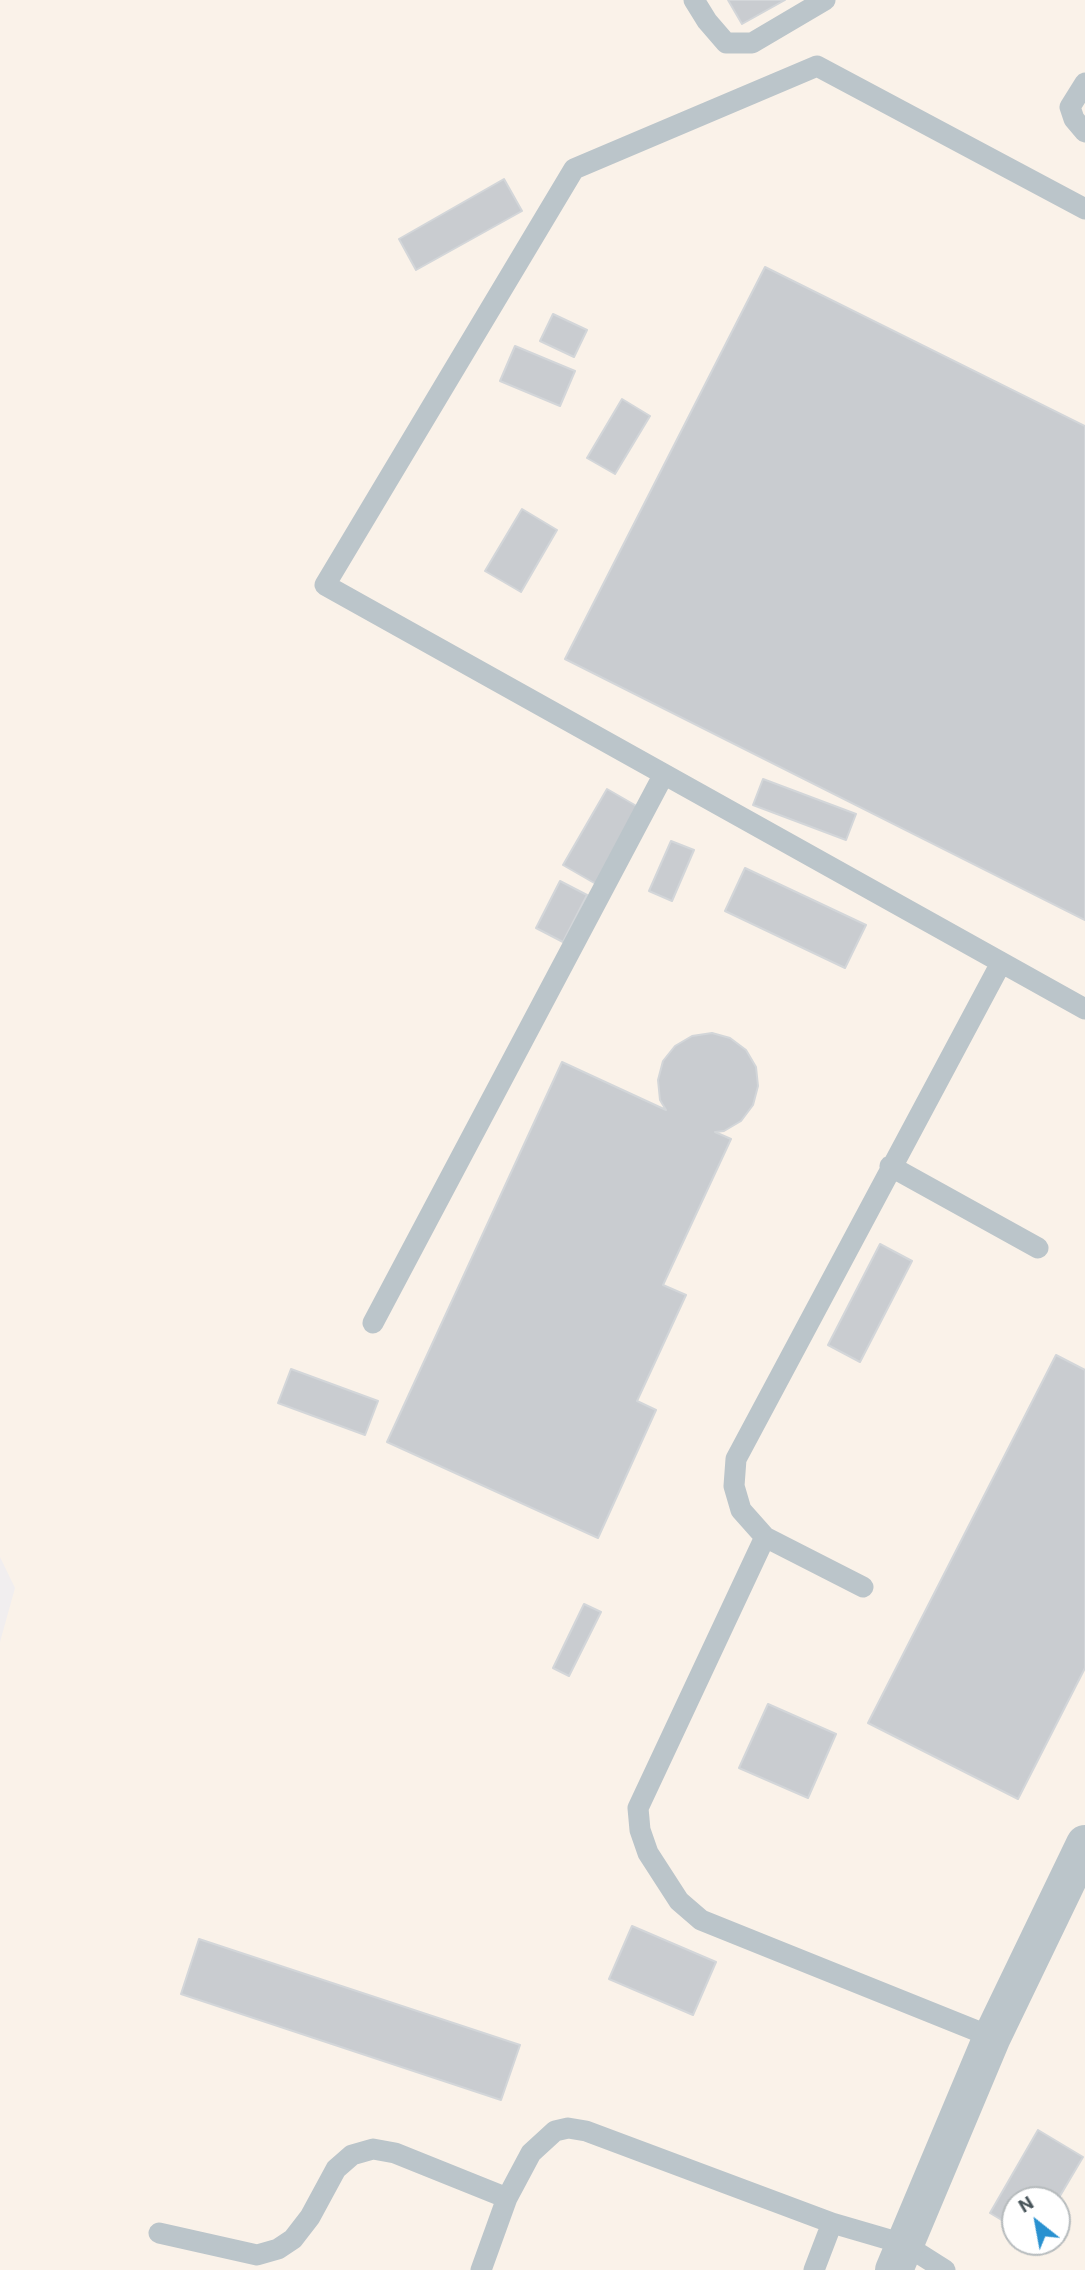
<!DOCTYPE html>
<html>
<head>
<meta charset="utf-8">
<style>
  body { margin:0 }
  #map { position:relative; width:1085px; height:2270px; overflow:hidden; background:#f1eeef; font-family:Roboto,sans-serif }
  canvas { display:block }
  .north { position:absolute; left:1001px; top:2186px; width:70px; height:70px; box-sizing:border-box; background:#fff; border:2px solid #b6bbbd; border-radius:50%; rotate:329deg; font-size:19px; font-weight:700; line-height:28px; text-align:center; color:#48555a }
  .north::after { content:''; display:block; margin:auto; width:24px; height:32px; background:#2991d0; clip-path:polygon(50% 0,100% 100%,50% 72%,0 100%) }
</style>
</head>
<body>
<div id="map">
<canvas width="1085" height="2270"></canvas>
<div class="north">N</div>
</div>
<script>
const ctx = document.querySelector('canvas').getContext('2d');
ctx.lineJoin = 'round';
function paint(path, color) { ctx.fillStyle = color; ctx.fill(path, 'evenodd'); }
const poly = rows => new Path2D(rows.map(r => 'M' + r).join(''));
function stroke(path, color, width, dash) { ctx.strokeStyle = color; ctx.lineWidth = width; ctx.lineCap = dash ? 'butt' : 'round'; ctx.setLineDash(dash || []); ctx.stroke(path); }
paint(poly([
  [0,0,1085,0,1085,2270,0,2270,0,1642,15,1588,0,1557],
  [1015,2200,1057,2200,1057,2242,1015,2242]
]), '#faf2e9');
const building = poly([
  [728,0,785,0,742,24,728,0],
  [504,179,522,211,416,270,399,239,504,179],
  [765,267,1085,426,1085,920,565,659,765,267],
  [553,314,587,330,574,357,540,341,553,314],
  [515,346,575,371,560,406,500,381,515,346],
  [622,399,650,416,615,474,587,458,622,399],
  [522,509,557,530,521,592,485,571,522,509],
  [763,779,856,814,846,840,753,805,763,779],
  [607,789,640,808,596,884,563,865,607,789],
  [671,841,694,850,672,901,649,891,671,841],
  [745,868,866,925,845,968,725,911,745,868],
  [560,881,587,895,563,942,536,928,560,881],
  [712,1033,730,1038,746,1050,756,1067,758,1086,753,1105,741,1121,724,1131,715,1132,731,1139,663,1285,686,1295,637,1401,656,1410,598,1538,387,1442,562,1062,666,1110,660,1100,658,1080,663,1061,675,1046,692,1036,712,1033],
  [880,1244,912,1261,860,1362,828,1345,880,1244],
  [1056,1355,1085,1370,1085,1668,1018,1799,868,1723,1056,1355],
  [291,1369,378,1401,365,1435,278,1403,291,1369],
  [584,1604,601,1612,569,1676,553,1668,584,1604],
  [768,1704,836,1734,808,1798,739,1768,768,1704],
  [632,1926,716,1962,693,2015,609,1979,632,1926],
  [199,1939,520,2045,501,2100,181,1994,199,1939],
  [1038,2130,1083,2157,1057,2201,1015,2200,1015,2228,990,2213,1038,2130]
]);
paint(building, '#c9ccd0');
stroke(building, '#d3d6d9', 2);
stroke(poly([
  [694,0,707,21,726,43,752,43,825,0],
  [1085,83,1070,107,1074,119,1085,132],
  [1085,209,817,66,574,169,325,585,1085,1009],
  [890,1166,1038,1248],
  [373,1323,664,774],
  [765,1537,638,1808,640,1830,648,1853,679,1901,701,1920,992,2037],
  [863,1587,765,1537,741,1510,734,1486,736,1459,1001,963],
  [159,2233,257,2255,278,2249,293,2239,310,2217,336,2169,352,2155,373,2149,395,2153,507,2198],
  [481,2270,507,2198,531,2153,555,2131,568,2128,586,2131,832,2223,904,2244,945,2270],
  [814,2270,832,2223]
]), '#bbc5ca', 21);
stroke(poly([
  [894,2270,992,2037,1085,1844]
]), '#bbc5ca', 38);
</script>
</body>
</html>
